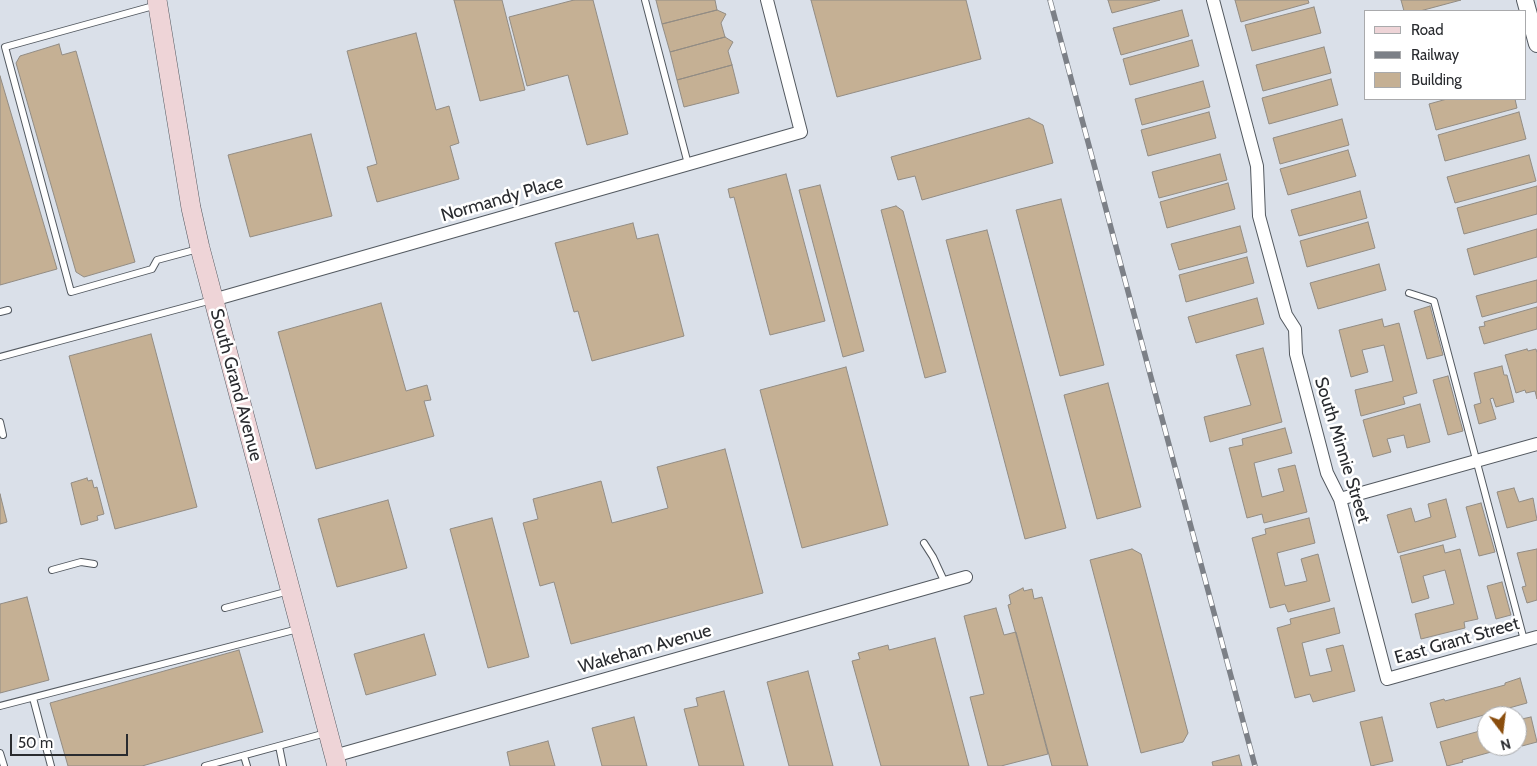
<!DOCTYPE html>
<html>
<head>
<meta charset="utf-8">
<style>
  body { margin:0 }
  #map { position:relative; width:1537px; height:766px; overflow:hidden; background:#dae0e9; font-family:Cabin,sans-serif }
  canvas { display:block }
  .legend { position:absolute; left:1364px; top:10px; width:162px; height:90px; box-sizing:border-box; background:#fff; border:1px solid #a9aaac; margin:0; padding:6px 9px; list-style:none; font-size:15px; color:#292b2f }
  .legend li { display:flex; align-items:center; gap:10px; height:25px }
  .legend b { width:25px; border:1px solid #a9aaac }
  .north { position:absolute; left:1477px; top:706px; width:50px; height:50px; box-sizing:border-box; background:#fff; border:1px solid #a9aaac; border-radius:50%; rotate:165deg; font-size:14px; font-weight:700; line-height:20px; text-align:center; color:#292b2f }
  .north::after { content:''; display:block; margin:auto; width:18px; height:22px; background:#8a4d0d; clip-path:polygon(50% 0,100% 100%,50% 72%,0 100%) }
  .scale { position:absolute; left:10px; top:734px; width:118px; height:22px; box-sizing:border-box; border:2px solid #292b2f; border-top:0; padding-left:6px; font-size:15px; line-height:18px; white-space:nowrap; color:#292b2f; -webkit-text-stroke:4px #fff; paint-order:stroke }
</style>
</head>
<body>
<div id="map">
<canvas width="1537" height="766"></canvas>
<ul class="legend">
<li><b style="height:6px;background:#eed4d7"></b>Road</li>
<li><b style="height:6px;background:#7c8087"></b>Railway</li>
<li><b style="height:14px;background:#c5b094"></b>Building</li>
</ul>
<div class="north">N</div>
<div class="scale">50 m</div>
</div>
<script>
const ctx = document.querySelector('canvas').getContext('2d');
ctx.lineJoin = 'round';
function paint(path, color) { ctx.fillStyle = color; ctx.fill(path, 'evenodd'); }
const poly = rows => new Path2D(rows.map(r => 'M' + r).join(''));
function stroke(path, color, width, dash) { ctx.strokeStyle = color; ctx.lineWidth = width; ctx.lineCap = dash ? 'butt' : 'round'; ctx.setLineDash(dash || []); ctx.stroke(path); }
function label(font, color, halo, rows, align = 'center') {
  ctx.font = font + ' Cabin,sans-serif'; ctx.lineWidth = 5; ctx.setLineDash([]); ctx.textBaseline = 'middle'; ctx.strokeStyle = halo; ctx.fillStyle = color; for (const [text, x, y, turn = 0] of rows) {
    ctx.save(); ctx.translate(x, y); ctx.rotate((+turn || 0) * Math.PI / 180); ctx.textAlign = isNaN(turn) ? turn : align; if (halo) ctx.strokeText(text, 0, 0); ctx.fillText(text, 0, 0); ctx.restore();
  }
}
const building = poly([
  [454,0,502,0,525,90,480,101,454,0],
  [574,0,593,0,628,134,587,145,568,75,527,86,509,17,574,0],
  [656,0,715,0,717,10,662,24,656,0],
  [811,0,966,0,981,59,837,97,811,0],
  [1108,0,1160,0,1112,13,1108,0],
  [1235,0,1308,0,1309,3,1241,22,1235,0],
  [1401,0,1461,0,1420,11,1404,11,1401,0],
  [1314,7,1321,33,1252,51,1245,25,1314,7],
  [717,10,726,14,721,23,725,37,670,52,662,24,717,10],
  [1182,10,1189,36,1121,55,1113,28,1182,10],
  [416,33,436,110,449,106,459,143,450,146,459,179,377,202,367,167,377,164,347,51,416,33],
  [725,37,733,42,728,51,732,65,677,80,670,52,725,37],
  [1192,40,1199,66,1130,85,1123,59,1192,40],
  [59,44,62,55,76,51,135,262,84,277,76,272,16,63,20,56,59,44],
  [1324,47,1331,73,1263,91,1256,65,1324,47],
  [732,65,739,93,684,107,677,80,732,65],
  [0,76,57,269,0,285,0,76],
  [1331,79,1338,105,1269,124,1262,98,1331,79],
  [1203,81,1210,107,1142,125,1135,99,1203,81],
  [1447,99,1515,99,1517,108,1436,130,1429,104,1447,99],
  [1209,112,1216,138,1148,156,1141,130,1209,112],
  [1519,112,1526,139,1445,161,1438,135,1519,112],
  [1029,118,1043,125,1053,163,922,200,915,176,898,180,891,157,1029,118],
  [1342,119,1349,145,1280,164,1273,138,1342,119],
  [311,134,332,216,250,237,228,155,311,134],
  [1348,150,1356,176,1288,195,1280,169,1348,150],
  [1220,154,1227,180,1159,198,1152,172,1220,154],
  [1529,155,1536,181,1455,203,1447,177,1529,155],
  [786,174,825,321,770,335,734,197,730,198,728,189,786,174],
  [1228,183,1235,209,1167,228,1160,202,1228,183],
  [820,185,864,351,843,357,799,190,820,185],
  [1537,186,1537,214,1464,234,1457,208,1537,186],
  [1360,191,1367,218,1299,236,1291,210,1360,191],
  [1061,199,1104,365,1060,376,1016,210,1061,199],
  [896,206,903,211,946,372,925,378,881,210,896,206],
  [1368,222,1375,248,1307,267,1300,241,1368,222],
  [633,223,637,239,658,234,684,336,592,361,578,311,574,312,555,243,633,223],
  [1240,226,1247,252,1179,270,1171,244,1240,226],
  [1537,229,1537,257,1474,275,1467,249,1537,229],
  [987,230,1066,528,1025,539,946,240,987,230],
  [1247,257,1254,283,1186,302,1179,275,1247,257],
  [1379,264,1386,290,1318,309,1310,283,1379,264],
  [1537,280,1537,302,1482,317,1476,296,1537,280],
  [1257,298,1264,324,1196,343,1188,317,1257,298],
  [381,303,406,391,427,385,431,400,424,401,434,436,316,469,278,332,381,303],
  [1430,306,1443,355,1427,359,1414,311,1430,306],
  [1537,307,1537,329,1484,344,1479,327,1485,326,1484,322,1537,307],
  [1382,319,1384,327,1399,323,1417,393,1403,397,1405,404,1361,416,1355,390,1393,381,1384,345,1362,350,1368,372,1351,377,1339,330,1382,319],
  [151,334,197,507,115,529,69,356,151,334],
  [1263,348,1282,422,1210,442,1204,417,1251,405,1236,355,1263,348],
  [1527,349,1528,351,1536,349,1537,353,1537,399,1535,391,1526,393,1525,390,1516,393,1505,355,1527,349],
  [1502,366,1504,375,1507,375,1514,402,1496,407,1493,398,1490,399,1496,419,1479,424,1474,405,1481,403,1474,373,1502,366],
  [846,367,888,525,802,548,760,390,846,367],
  [1448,376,1463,431,1448,435,1433,380,1448,376],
  [1108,383,1141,507,1097,519,1064,395,1108,383],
  [1420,404,1430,442,1407,448,1404,435,1387,439,1391,452,1373,457,1363,420,1420,404],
  [1285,428,1292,453,1254,463,1262,497,1284,491,1278,469,1295,465,1307,512,1264,523,1262,514,1247,518,1229,448,1243,445,1242,439,1285,428],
  [725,449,763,593,571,644,554,582,540,586,523,523,538,519,533,499,601,481,612,523,668,508,657,467,725,449],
  [87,478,88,481,92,480,94,488,97,487,104,514,97,516,98,520,81,525,71,483,87,478],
  [1514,488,1519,502,1533,498,1537,520,1507,528,1497,492,1514,488],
  [0,494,7,522,0,524,0,494],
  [1446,499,1456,537,1398,553,1387,515,1411,508,1415,522,1431,517,1428,504,1446,499],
  [388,500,407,568,337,587,318,519,388,500],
  [1481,503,1495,552,1479,556,1466,507,1481,503],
  [492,518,529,657,488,668,450,529,492,518],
  [1309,518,1315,543,1277,553,1285,586,1307,581,1301,559,1318,554,1330,601,1288,612,1285,604,1270,608,1252,538,1266,534,1265,529,1309,518],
  [1443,545,1445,553,1460,549,1478,619,1464,622,1465,628,1421,639,1415,614,1454,604,1445,570,1423,576,1429,598,1412,603,1400,556,1443,545],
  [1132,549,1141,554,1188,733,1183,742,1141,753,1090,560,1132,549],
  [1537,549,1537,600,1527,603,1522,587,1526,586,1517,553,1537,549],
  [1502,582,1511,615,1496,619,1487,586,1502,582],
  [1023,588,1024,591,1032,589,1034,599,1042,597,1088,766,1052,766,1008,605,1011,604,1009,595,1023,588],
  [27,597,49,680,0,693,0,604,27,597],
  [996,608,1004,635,1016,632,1048,754,1001,766,988,766,970,697,984,694,964,616,996,608],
  [1334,608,1340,633,1302,643,1310,676,1332,671,1326,649,1343,645,1355,691,1313,702,1310,694,1295,698,1277,628,1291,624,1290,619,1334,608],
  [424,634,436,675,366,695,354,654,424,634],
  [935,638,969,766,881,766,852,661,860,659,858,653,888,645,889,650,935,638],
  [239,650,263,732,142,766,68,766,50,703,239,650],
  [808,671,833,766,789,766,767,682,808,671],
  [1520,678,1527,703,1437,728,1430,703,1444,699,1445,701,1505,685,1505,683,1520,678],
  [724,691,744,766,699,766,684,709,698,706,696,698,724,691],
  [634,717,647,766,602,766,592,728,634,717],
  [1382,717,1393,761,1371,766,1360,722,1382,717],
  [1531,717,1537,742,1522,746,1521,744,1517,745,1517,720,1531,717],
  [1487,729,1487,746,1513,746,1462,760,1463,762,1447,766,1440,742,1487,729],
  [548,741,555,766,510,766,507,752,548,741],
  [1239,755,1242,766,1213,766,1212,762,1239,755]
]);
paint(building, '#c5b094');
stroke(building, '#928c84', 1);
const service = poly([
  [645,0,688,164],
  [157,5,5,47,71,292,152,269,157,260,198,249],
  [1409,293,1434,301,1524,640],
  [0,312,8,310],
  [0,357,212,300],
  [0,422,3,435],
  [924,543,933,557,945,583],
  [52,570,81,562,94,564],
  [225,608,289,591],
  [33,698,51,766],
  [0,706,298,629],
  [279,746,283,766],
  [0,753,4,766],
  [244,756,247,766],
  [205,766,326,733]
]);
const minor = poly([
  [1213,0,1257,166,1259,216,1286,315,1295,329,1296,354,1327,473,1340,499,1387,679,1537,637],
  [213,300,801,132,767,0],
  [1340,499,1537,444],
  [334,756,966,577]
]);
const tertiary = poly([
  [1525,0,1537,44]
]);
const secondary = poly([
  [157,0,191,208,200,248,337,766]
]);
stroke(service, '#535960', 8);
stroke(minor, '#535960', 14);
stroke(tertiary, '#535960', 18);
stroke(secondary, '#535960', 20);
stroke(service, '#fff', 6);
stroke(minor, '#fff', 12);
stroke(tertiary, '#fff', 16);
stroke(secondary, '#eed4d7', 19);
const rail = poly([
  [1050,0,1255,766]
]);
stroke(rail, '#7c8087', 5.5);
stroke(rail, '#fff', 4, [11]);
label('18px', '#292b2f', '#fff', [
  ["Normandy Place",502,199,-16],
  ["South Grand Avenue",236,385,75],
  ["South Minnie Street",1342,450,73],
  ["East Grant Street",1457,641,-16],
  ["Wakeham Avenue",645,649,-16]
]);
</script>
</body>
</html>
